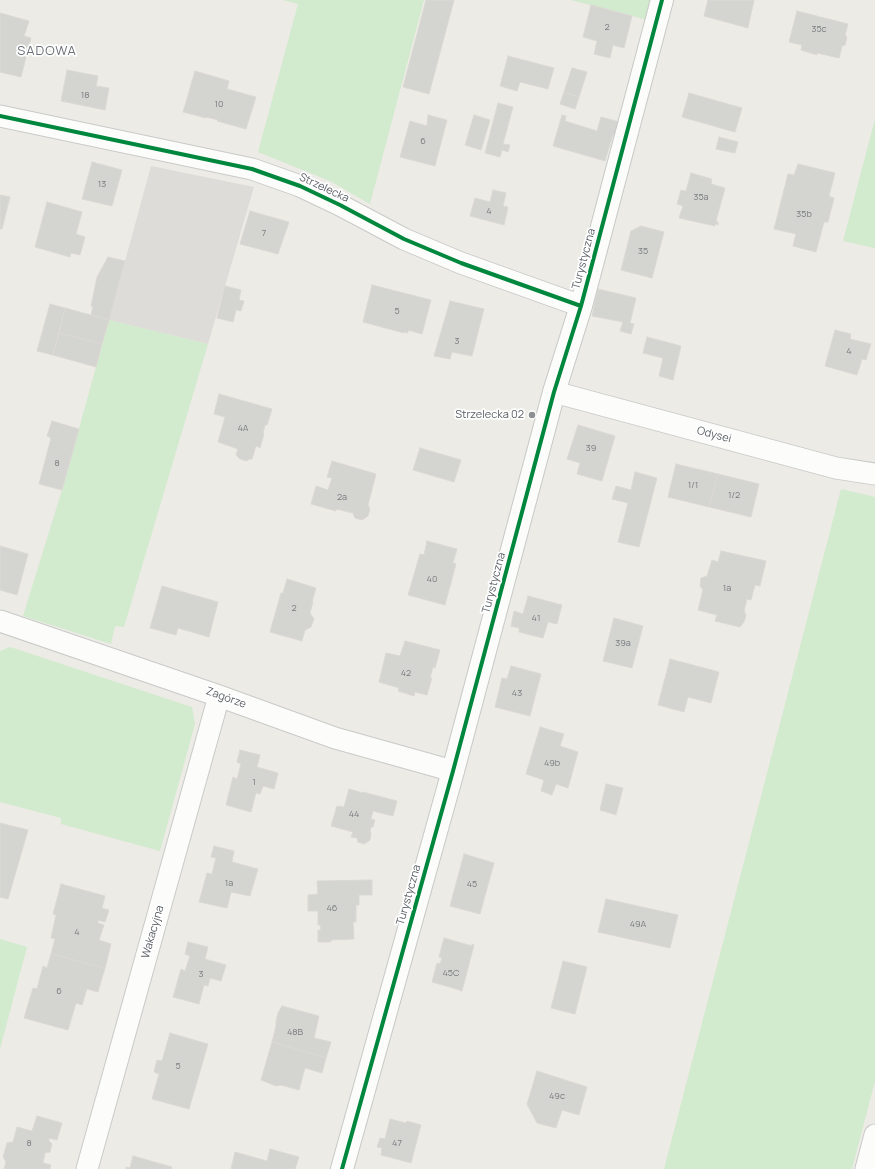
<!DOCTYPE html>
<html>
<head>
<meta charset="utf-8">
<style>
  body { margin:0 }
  canvas { display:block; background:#ecebe5 }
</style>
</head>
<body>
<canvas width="875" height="1169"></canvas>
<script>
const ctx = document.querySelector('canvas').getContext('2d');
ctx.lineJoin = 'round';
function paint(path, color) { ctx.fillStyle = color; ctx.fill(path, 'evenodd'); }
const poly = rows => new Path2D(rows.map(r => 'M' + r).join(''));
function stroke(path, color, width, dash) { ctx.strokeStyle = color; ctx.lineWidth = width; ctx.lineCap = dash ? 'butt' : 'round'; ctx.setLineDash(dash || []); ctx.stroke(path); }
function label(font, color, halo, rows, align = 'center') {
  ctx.font = font + ' Manrope,sans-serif'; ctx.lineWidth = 3.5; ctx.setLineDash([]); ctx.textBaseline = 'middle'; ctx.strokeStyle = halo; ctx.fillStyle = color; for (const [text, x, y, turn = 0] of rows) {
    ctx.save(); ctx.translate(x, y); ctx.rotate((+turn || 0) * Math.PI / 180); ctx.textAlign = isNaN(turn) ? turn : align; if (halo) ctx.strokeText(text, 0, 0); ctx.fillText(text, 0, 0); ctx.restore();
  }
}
paint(poly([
  [151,166,254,187,208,344,109,320]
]), '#dedcd8');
paint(poly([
  [283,0,424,0,370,204,330,181,258,152,298,4],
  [571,0,653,0,648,20],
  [875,119,875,248,843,241],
  [109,320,208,344,124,627,115,626,111,644,23,616,62,490],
  [841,489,875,497,875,1081,852,1169,664,1169],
  [10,647,192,707,195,724,160,851,61,824,61,818,0,802,0,651],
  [0,939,27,947,0,1049]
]), '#d2eace');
const building = poly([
  [426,0,454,0,429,94,403,87,426,0],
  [708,0,754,0,748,28,704,16,708,0],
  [591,5,632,16,624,48,613,45,610,58,594,54,597,41,583,37,591,5],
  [797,11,848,24,845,35,847,37,845,45,842,46,839,58,817,53,817,55,801,50,802,45,789,42,797,11],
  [0,13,29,21,24,36,31,38,21,77,0,72,0,13],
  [508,56,554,68,548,89,520,82,517,91,500,86,508,56],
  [572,68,587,72,579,97,564,92,572,68],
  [67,70,98,76,96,86,109,88,105,110,61,101,67,70],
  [195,71,229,81,227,89,256,97,246,129,217,121,218,120,206,117,206,118,183,112,195,71],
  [564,92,579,97,575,109,560,104,564,92],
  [689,93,742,108,735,132,682,117,689,93],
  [498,103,513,107,503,144,510,145,508,152,502,150,500,157,485,153,498,103],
  [428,115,447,120,435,166,400,157,410,121,427,126,428,115],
  [474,115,490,120,481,150,465,145,474,115],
  [562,115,566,116,565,121,597,131,601,117,623,123,619,136,613,135,605,161,553,146,562,115],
  [719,137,738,142,735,153,716,149,719,137],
  [92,162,122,170,112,206,82,199,92,162],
  [798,164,835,173,829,196,834,198,828,222,824,222,816,252,793,246,796,234,774,229,788,174,794,175,798,164],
  [691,173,712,179,711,184,725,188,716,221,718,222,718,225,715,224,715,226,679,218,683,206,677,204,681,190,686,191,691,173],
  [493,190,506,193,503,206,508,207,504,225,470,216,475,198,490,202,493,190],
  [0,195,10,197,2,229,0,229,0,195],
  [47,202,82,212,76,234,85,237,80,255,71,253,70,257,35,247,47,202],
  [250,211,289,222,278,254,240,244,250,211],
  [641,226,664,232,652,278,621,270,631,231,641,226],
  [108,257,125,261,109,320,91,315,93,307,91,306,97,277,108,257],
  [372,285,431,300,422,334,408,330,408,333,404,332,404,333,363,322,372,285],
  [225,286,241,290,239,300,244,301,241,311,236,310,233,322,217,318,225,286],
  [598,289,636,298,630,323,634,324,631,334,620,331,623,322,592,316,598,289],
  [450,301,484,309,472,356,452,352,450,359,434,356,450,301],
  [50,304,65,308,53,355,37,351,50,304],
  [65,308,109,320,102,344,59,333,65,308],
  [835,330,851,334,850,339,871,344,866,360,862,359,857,375,825,366,835,330],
  [59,333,102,344,96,367,53,355,59,333],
  [647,337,681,346,673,380,659,376,663,358,643,353,647,337],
  [219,394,272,409,267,425,265,425,263,433,264,434,260,448,256,446,252,459,250,459,246,461,240,459,236,455,238,449,218,442,225,417,214,414,219,394],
  [52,421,79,429,62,490,39,484,51,438,47,436,52,421],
  [578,425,615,436,602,481,577,474,580,463,567,459,578,425],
  [420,448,461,460,454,482,413,470,420,448],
  [332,461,376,474,368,505,370,509,368,516,362,520,355,518,353,513,336,509,336,511,311,504,316,486,328,490,332,478,327,477,332,461],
  [676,464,718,474,709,507,668,497,676,464],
  [635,472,657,478,639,547,618,542,628,503,612,499,616,486,631,490,635,472],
  [718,474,759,484,751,517,709,507,718,474],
  [427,541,457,549,453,563,456,564,445,605,408,595,420,554,424,555,427,541],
  [0,546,28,554,17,595,0,590,0,546],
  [721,551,766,561,760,586,755,585,751,600,747,599,744,611,746,615,744,622,740,627,715,621,717,615,698,610,703,590,700,586,701,578,707,576,712,560,718,562,721,551],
  [287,579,316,588,312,602,313,602,310,613,314,619,311,627,305,630,302,641,270,632,281,593,283,593,287,579],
  [162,586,218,602,209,637,178,628,176,635,150,628,162,586],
  [528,596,562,605,557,624,548,622,543,638,519,632,519,628,511,626,514,611,523,614,528,596],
  [614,618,643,626,632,668,603,661,614,618],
  [405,641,440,650,435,668,433,667,430,678,432,678,427,695,415,692,414,696,398,691,399,688,379,682,386,653,400,656,405,641],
  [670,659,719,672,711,703,688,697,684,712,658,705,670,659],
  [511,666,541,674,530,716,495,707,502,678,507,679,511,666],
  [540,727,564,734,560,746,578,752,568,788,556,784,552,795,541,791,544,780,526,774,540,727],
  [240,750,260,755,257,767,278,773,274,789,263,786,260,794,256,793,251,812,226,805,233,777,237,779,241,764,237,762,240,750],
  [606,784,623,788,616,815,600,810,606,784],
  [349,789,363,793,363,792,397,801,393,816,373,811,371,819,375,820,373,827,371,827,370,831,371,834,370,840,364,844,358,842,357,838,351,837,353,832,331,826,337,806,344,807,349,789],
  [0,823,28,830,8,899,0,897,0,823],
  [214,846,234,851,232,862,258,869,250,896,231,892,227,908,199,902,207,873,212,874,216,858,211,857,214,846],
  [464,854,494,863,480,914,450,906,464,854],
  [372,880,372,895,359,895,359,905,356,905,356,922,353,922,354,939,331,940,331,942,318,942,318,930,321,930,320,925,318,925,318,911,308,911,308,895,318,894,317,881,372,880],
  [61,884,105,896,102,908,109,910,105,922,98,920,98,923,104,925,99,940,111,944,105,968,51,954,55,939,51,938,56,915,53,914,61,884],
  [606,899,678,915,670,948,598,932,606,899],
  [444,938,472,946,472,944,474,945,462,991,460,991,460,990,432,982,437,963,440,964,442,958,439,957,444,938],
  [188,942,208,947,205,959,226,965,221,981,210,978,208,986,204,985,199,1004,173,997,181,969,185,971,190,956,185,954,188,942],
  [51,954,105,968,98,992,87,989,82,1005,76,1003,68,1030,24,1018,33,988,37,989,43,966,47,968,51,954],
  [563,961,587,967,575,1014,551,1008,563,961],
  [282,1006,319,1016,314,1038,331,1042,326,1058,272,1042,276,1026,276,1022,278,1013,282,1006],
  [170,1033,208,1044,189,1109,152,1099,159,1074,154,1072,157,1060,162,1061,170,1033],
  [272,1042,326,1058,322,1073,305,1068,299,1090,281,1085,276,1086,261,1080,272,1042],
  [537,1071,587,1087,579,1115,562,1110,556,1128,537,1123,527,1104,537,1071],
  [37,1116,62,1123,57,1140,49,1138,49,1141,52,1144,50,1152,45,1153,43,1163,51,1165,50,1169,4,1169,6,1162,3,1157,7,1143,13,1142,17,1127,32,1131,37,1116],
  [390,1119,406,1123,407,1121,421,1125,411,1163,381,1155,382,1148,377,1147,380,1138,385,1139,390,1119],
  [270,1149,299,1157,295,1169,231,1169,235,1152,267,1161,270,1149],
  [133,1156,172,1167,171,1169,126,1169,126,1167,130,1168,133,1156]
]);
paint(building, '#d4d4d0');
stroke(building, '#dcd9d4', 1);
const street = poly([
  [0,116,252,169,300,186,340,205,404,239,461,263,581,306],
  [554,392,836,468,875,474],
  [0,621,219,696,335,738,453,771],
  [87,1169,219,696],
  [866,1169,875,1135]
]);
const secondary = poly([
  [342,1169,453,771,554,392,581,306,662,0]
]);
stroke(street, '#c9cac9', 23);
stroke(secondary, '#c7c9c7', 24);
stroke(street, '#fcfcfb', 21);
stroke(secondary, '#fcfcfb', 22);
stroke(poly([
  [0,116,252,169,300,186,340,205,404,239,461,263,581,306],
  [342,1169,453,771,554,392,581,306,662,0]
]), '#00873e', 4);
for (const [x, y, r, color] of [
  [532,415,4,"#8d9092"]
]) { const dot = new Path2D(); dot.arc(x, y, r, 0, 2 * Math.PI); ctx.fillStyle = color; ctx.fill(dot); stroke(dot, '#fff', 1.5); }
label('9px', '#797d80', null, [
  ["2",607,27],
  ["35c",819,29],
  ["18",85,95],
  ["10",219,104],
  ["6",423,141],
  ["13",102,184],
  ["35a",701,197],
  ["4",489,211],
  ["35b",804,214],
  ["7",264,233],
  ["35",643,251],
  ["5",397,311],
  ["3",457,341],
  ["4",849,351],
  ["4A",243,428],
  ["39",591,448],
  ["8",57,463],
  ["1/1",693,485],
  ["1/2",734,495],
  ["2a",342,497],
  ["40",432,579],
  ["1a",727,588],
  ["2",294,608],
  ["41",536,618],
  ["39a",623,643],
  ["42",406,673],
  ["43",517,693],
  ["49b",552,763],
  ["1",254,782],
  ["44",354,814],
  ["1a",229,883],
  ["45",472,884],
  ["46",332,908],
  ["49A",638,924],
  ["4",77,932],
  ["45C",451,973],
  ["3",201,974],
  ["6",59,991],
  ["48B",295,1032],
  ["5",178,1066],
  ["49c",557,1096],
  ["8",29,1143],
  ["47",397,1143]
]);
label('11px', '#5a5f65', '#fff', [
  ["Strzelecka",324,188,25],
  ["Turystyczna",584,259,-75],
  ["Odysei",714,435,15],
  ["Turystyczna",494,583,-75],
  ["Zagórze",226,698,20],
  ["Turystyczna",409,895,-74],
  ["Wakacyjna",153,932,-74]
]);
label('11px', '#5a5f65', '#fff', [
  ["Strzelecka 02",524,415]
], 'right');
ctx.letterSpacing = '1px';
label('13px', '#6b7177', '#fff', [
  ["SADOWA",47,51]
]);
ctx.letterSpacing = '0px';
</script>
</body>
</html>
